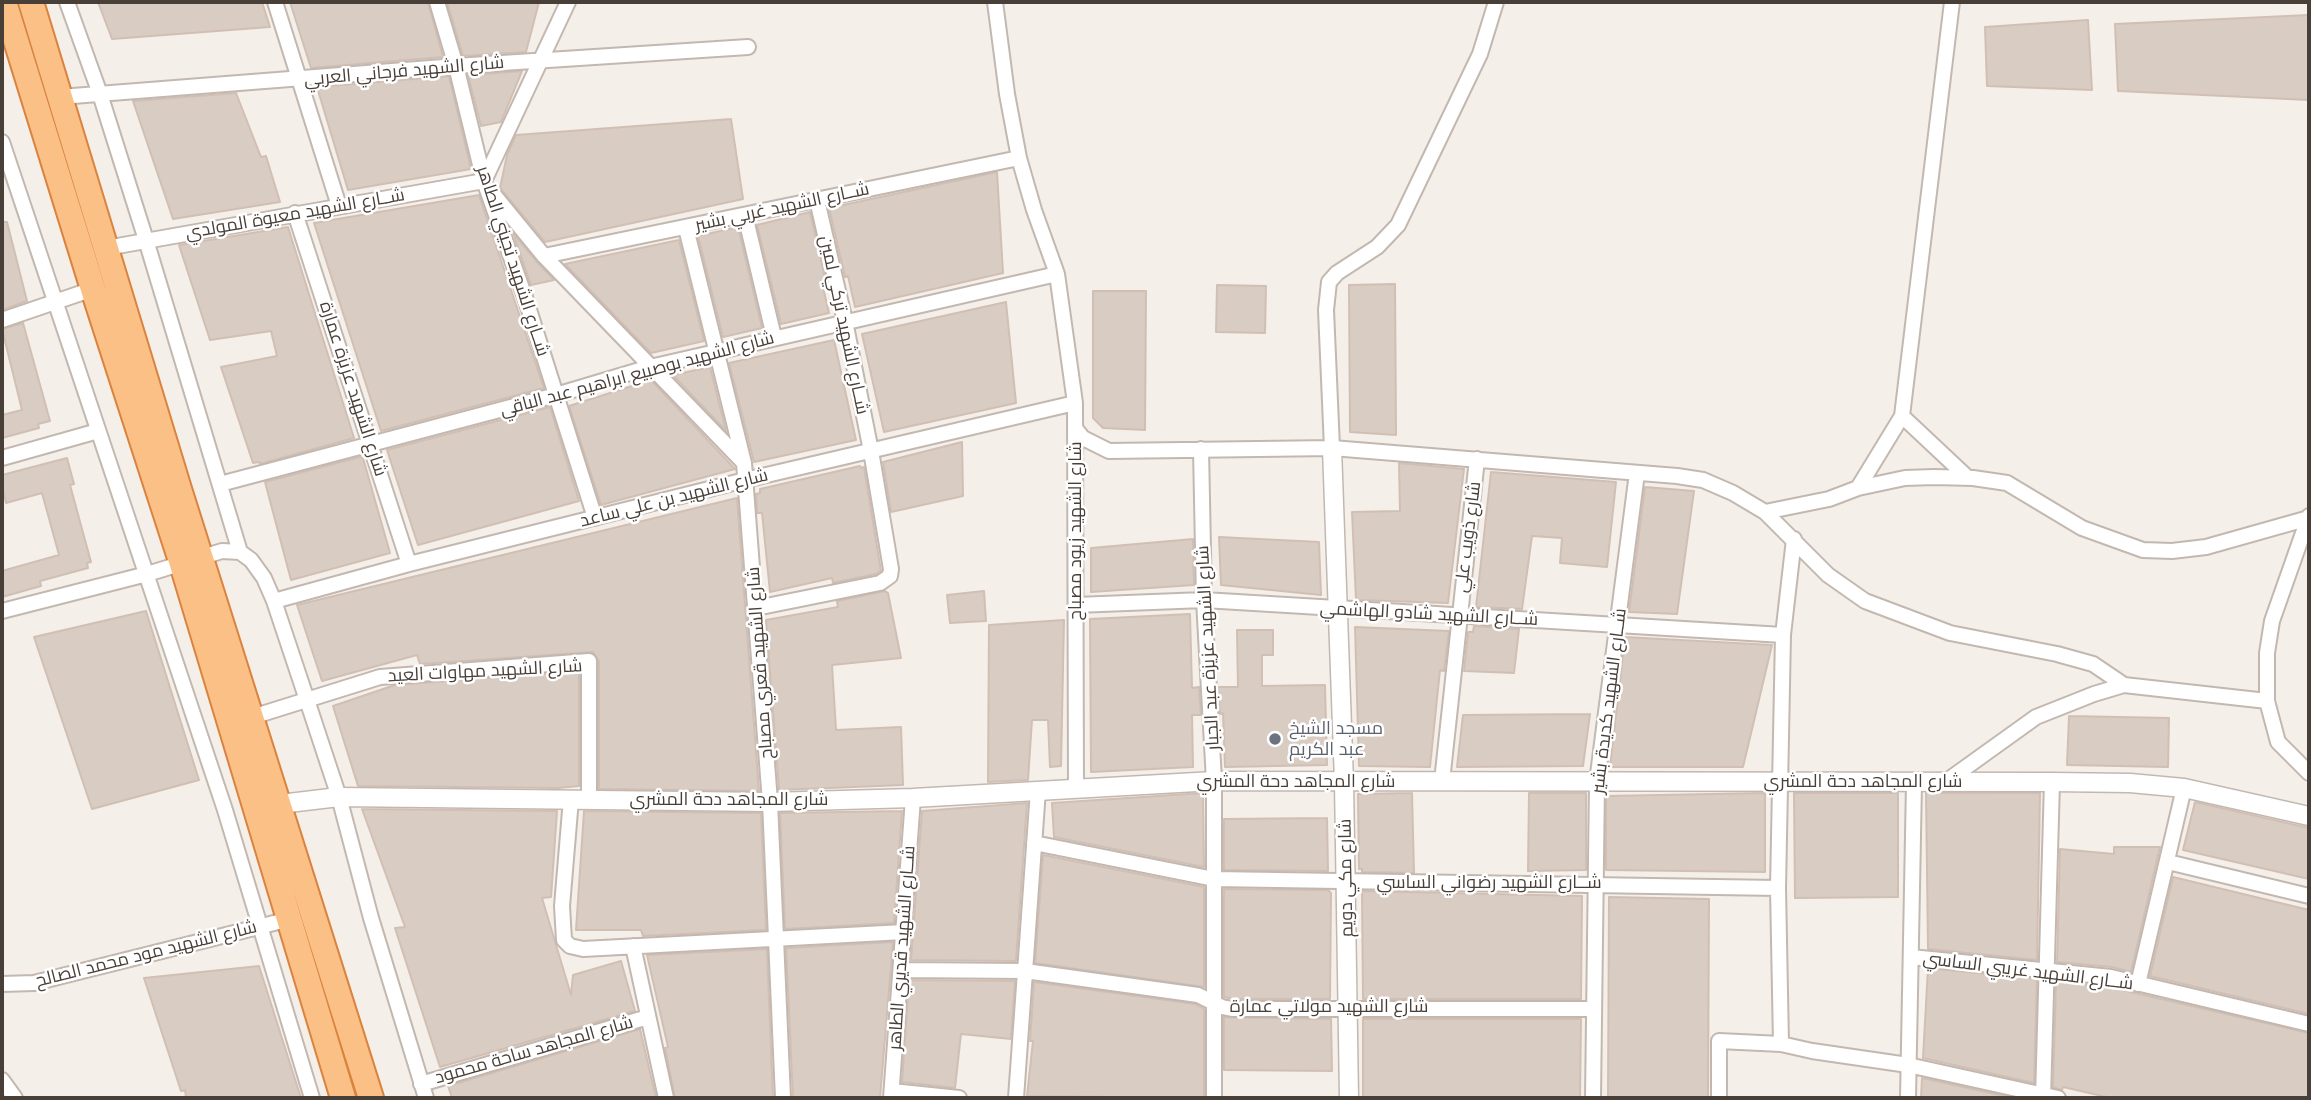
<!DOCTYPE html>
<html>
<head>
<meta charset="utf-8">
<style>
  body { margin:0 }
  #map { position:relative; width:2311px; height:1100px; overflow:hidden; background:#f5efea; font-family:Mulish,sans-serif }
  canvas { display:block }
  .frame { position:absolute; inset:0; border:4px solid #483f38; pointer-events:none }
</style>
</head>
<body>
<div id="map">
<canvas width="2311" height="1100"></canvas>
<div class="frame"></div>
</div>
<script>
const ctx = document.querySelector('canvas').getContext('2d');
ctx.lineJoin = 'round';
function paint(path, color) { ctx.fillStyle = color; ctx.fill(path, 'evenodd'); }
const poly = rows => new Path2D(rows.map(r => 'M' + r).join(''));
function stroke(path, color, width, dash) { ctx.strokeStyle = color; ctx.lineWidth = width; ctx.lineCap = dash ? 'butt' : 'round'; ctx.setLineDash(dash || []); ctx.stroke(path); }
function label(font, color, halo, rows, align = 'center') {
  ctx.font = font + ' Mulish,Cairo,sans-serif'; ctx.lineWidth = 5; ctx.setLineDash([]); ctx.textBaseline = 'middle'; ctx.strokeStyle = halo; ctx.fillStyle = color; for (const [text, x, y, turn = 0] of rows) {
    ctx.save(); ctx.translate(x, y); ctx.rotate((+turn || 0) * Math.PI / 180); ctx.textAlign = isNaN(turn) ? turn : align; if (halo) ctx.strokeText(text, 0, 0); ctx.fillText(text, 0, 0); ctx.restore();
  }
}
const building = poly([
  [98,2,262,2,270,27,112,39,98,2],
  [290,2,428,2,443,57,311,68,290,2],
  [447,2,539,2,526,52,463,56,447,2],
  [2309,15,2309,100,2118,91,2115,24,2309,15],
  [2088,20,2092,90,1987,86,1985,27,2088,20],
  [522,71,501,122,481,126,468,75,522,71],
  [449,76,471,169,348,190,317,87,449,76],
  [236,93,261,157,266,156,280,202,173,219,133,101,236,93],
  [731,119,743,199,545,242,500,188,507,155,516,135,731,119],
  [997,172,1003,273,855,307,848,276,845,277,829,208,997,172],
  [479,195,544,388,381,431,314,223,479,195],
  [810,212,826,282,822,283,829,313,781,324,757,225,810,212],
  [2,222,7,222,27,301,2,310,2,222],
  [288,227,354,438,260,464,259,462,253,463,221,367,277,356,271,331,210,340,179,245,288,227],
  [738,227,762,328,723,337,698,236,738,227],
  [513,233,537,262,554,280,531,285,513,233],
  [679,240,704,341,651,353,565,264,679,240],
  [1395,284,1396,435,1350,432,1349,285,1395,284],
  [1217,285,1266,286,1265,333,1216,332,1217,285],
  [1093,291,1146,291,1145,430,1103,428,1093,418,1093,291],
  [1006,302,1016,403,884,432,862,334,1006,302],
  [23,323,50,421,38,424,39,428,2,438,2,415,22,410,2,329,23,323],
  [834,340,856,440,754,462,729,363,834,340],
  [710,367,726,431,673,375,710,367],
  [651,380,735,469,601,505,569,406,651,380],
  [550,407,579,501,418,545,387,450,550,407],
  [962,442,963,496,891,512,883,462,962,442],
  [360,457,363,458,390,553,291,580,265,482,360,457],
  [67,458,74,484,70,485,91,562,87,563,88,568,40,581,41,586,2,597,2,571,59,555,42,493,6,503,2,486,2,475,67,458],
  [1399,463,1464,469,1448,603,1356,600,1352,512,1400,511,1399,463],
  [860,466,861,468,864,467,881,571,876,574,833,583,832,578,770,592,762,513,757,513,756,494,760,493,760,489,860,466],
  [1491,472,1616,482,1607,567,1560,563,1562,538,1532,536,1522,609,1476,607,1491,472],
  [1645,487,1694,491,1677,614,1629,612,1645,487],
  [737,498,759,791,599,789,599,661,593,652,420,664,417,655,322,681,297,605,737,498],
  [1219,537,1319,542,1321,595,1221,585,1219,537],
  [1193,539,1194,585,1091,592,1091,548,1193,539],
  [885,591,888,593,901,658,832,665,836,730,901,727,903,785,779,790,766,620,838,607,837,601,885,591],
  [984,591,986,621,950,623,947,595,984,591],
  [146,611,199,780,92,809,34,637,146,611],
  [1190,614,1192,688,1199,687,1201,715,1192,715,1193,767,1091,772,1090,619,1190,614],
  [1064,620,1061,766,1050,767,1048,720,1032,720,1028,780,988,782,989,625,1064,620],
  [1474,626,1519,629,1514,673,1464,671,1468,632,1473,632,1474,626],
  [1355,627,1449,631,1444,671,1440,670,1430,767,1359,766,1355,627],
  [1237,630,1273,630,1273,655,1262,655,1262,686,1325,685,1327,765,1225,767,1223,713,1220,714,1218,687,1238,687,1237,630],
  [1625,637,1772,645,1743,767,1610,767,1625,637],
  [579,671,579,786,558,788,358,786,333,706,395,685,579,671],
  [1590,714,1583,766,1457,767,1463,715,1590,714],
  [2069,716,2169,718,2168,767,2067,765,2069,716],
  [1203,793,1204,867,1054,837,1052,803,1203,793],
  [1412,793,1414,873,1362,872,1362,869,1359,869,1358,794,1412,793],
  [1529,793,1586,793,1586,870,1528,871,1529,793],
  [1765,793,1765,872,1606,870,1606,796,1765,793],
  [1794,793,1898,793,1898,897,1795,898,1794,793],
  [1926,793,2040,793,2037,960,1928,949,1926,793],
  [2195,802,2309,828,2309,879,2183,850,2195,802],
  [1027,803,1016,961,911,960,922,811,1027,803],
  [362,809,557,811,551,897,542,898,571,995,573,975,621,961,635,1011,440,1067,395,928,405,927,362,809],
  [584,811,761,813,766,930,643,936,641,930,576,930,584,811],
  [902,811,894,923,785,929,780,813,902,811],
  [1327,818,1328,871,1224,870,1224,819,1327,818],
  [2114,847,2160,847,2131,972,2112,967,2057,962,2060,849,2114,854,2114,847],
  [1043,855,1204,887,1204,987,1035,963,1043,855],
  [2173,877,2309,910,2309,1014,2150,976,2173,877],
  [1224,889,1328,890,1331,893,1330,999,1233,999,1224,997,1224,889],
  [1362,891,1582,896,1581,999,1363,999,1362,891],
  [1609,897,1709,899,1708,1098,1608,1098,1609,897],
  [893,942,880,1098,793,1098,786,948,893,942],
  [767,949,773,1098,675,1098,665,1048,668,1047,647,955,767,949],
  [259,966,301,1098,186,1098,185,1090,181,1091,144,978,259,966],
  [1928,968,2037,979,2034,1083,1923,1058,1928,968],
  [909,980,1015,981,1011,1039,961,1034,955,1088,902,1082,909,980],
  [2056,981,2109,987,2309,1033,2309,1098,2111,1098,2063,1087,2062,1090,2053,1087,2056,981],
  [1034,982,1195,1004,1204,1009,1204,1098,1027,1096,1033,1041,1030,1041,1034,982],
  [1224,1017,1331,1019,1332,1071,1224,1070,1224,1017],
  [1363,1019,1581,1019,1580,1098,1363,1098,1363,1019],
  [640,1029,656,1098,452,1098,448,1086,640,1029],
  [1922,1078,2014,1098,1921,1098,1922,1078]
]);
paint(building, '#d9ccc3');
stroke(building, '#d1bfb3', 2);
const minor = poly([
  [67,2,100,94,146,240,240,552],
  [275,2,339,206],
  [437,2,456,66,484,181,525,297,595,518],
  [995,2,1007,94,1019,158,1034,210,1057,274,1075,403,1076,789],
  [60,97,456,66,748,47],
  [2,142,225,810,312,1098],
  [484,181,568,2],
  [494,195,544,256,743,462],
  [295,213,409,564],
  [745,215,774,337],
  [686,228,744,463,770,802,783,1098],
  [106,248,484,181],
  [544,256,1019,158],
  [2,320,93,289],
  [1902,416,1967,477],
  [1075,428,1083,438,1109,451,1332,448,1677,476,1703,480,1733,493,1765,512,1828,575,1865,601,1950,633,2057,654,2093,664,2124,685,2267,701],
  [1332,448,1326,310,1329,282,1337,273,1377,247,1398,225,1480,54,1496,2],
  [1201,449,1204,600,1214,781,1214,1098],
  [2,458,98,431],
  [220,484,556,395,650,367,1057,274],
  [1858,488,1902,416,1952,2],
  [1765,512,1829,499,1858,488,1905,478,1934,477,1973,478,2007,483,2082,528,2143,550,2172,551,2206,547,2309,518],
  [2309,516,2272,621,2267,653,2267,701,2278,742,2309,773],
  [274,601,409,564,745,480,1075,403],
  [1076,605,1204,600,1783,635],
  [756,608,880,583,890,576,891,569,871,451,845,321,817,200],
  [2,611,147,574,222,551,240,552,251,560,264,578,274,601,307,700,339,797,371,918,426,1098],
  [252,717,380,677,589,661,589,800],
  [1442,781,1477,459],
  [1944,783,2036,717,2094,694,2124,685],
  [571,799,562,906,564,940,570,946,583,949,904,932],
  [1034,843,1214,879,1778,888],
  [2168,862,2309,896],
  [633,946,666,1098],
  [1911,957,2111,977,2309,1024],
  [901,970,1025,971,1198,995,1222,1007,1232,1009,1594,1009],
  [2,984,34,983,290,919],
  [2138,984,2184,788],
  [1781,1044,1778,888,1783,635,1794,539],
  [2,1080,15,1098],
  [421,1084,648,1017],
  [892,1091,959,1098],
  [891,1098,913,798],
  [1016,1098,1038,790],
  [1593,1098,1597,782,1637,473],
  [1719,1098,1719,1041,1781,1044,1812,1051,1908,1065,2058,1098],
  [1908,1098,1914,783],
  [2043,1098,2052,782]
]);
const tertiary = poly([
  [1332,448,1344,782,1349,1098],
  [280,804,339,797,770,802,913,798,1214,781,2052,782,2130,783,2184,788,2309,816]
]);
const trunk = poly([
  [4,2,93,289,182,564,343,1098],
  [31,2,179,489,371,1098]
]);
stroke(minor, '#c3b8b0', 18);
stroke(tertiary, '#c3b8b0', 21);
stroke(trunk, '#da833f', 28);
stroke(minor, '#fff', 14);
stroke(tertiary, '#fff', 18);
stroke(trunk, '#fbc086', 24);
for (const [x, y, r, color] of [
  [1275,739,7,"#6b7280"]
]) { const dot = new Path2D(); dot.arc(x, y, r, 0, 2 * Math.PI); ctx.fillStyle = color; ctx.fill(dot); stroke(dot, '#fff', 2.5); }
label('18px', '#483f38', '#fff', [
  ["شارع الشهيد فرجاني العربي",404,71,-5],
  ["شــارع الشهيد غربي بشير",782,207,-12],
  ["شــارع الشهيد معيوة المولدي",295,214,-10],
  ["شــارع الشهيد تجيني الطاهر",513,261,72],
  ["شــارع الشهيد تركي لمين",844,325,78],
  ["شارع الشهيد بوصبيع ابراهيم عبد الباقي",637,374,-15],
  ["شارع الشهيد عزيزة عمارة",353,389,72],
  ["شارع الشهيد بن علي ساعد",674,498,-14],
  ["شارع الشهيد زيود مصباح",1076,531,-90],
  ["شارع ذويب علي",1468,537,-83],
  ["شــارع الشهيد شادو الهاشمي",1429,614,3],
  ["شارع الشهيد عزيزة عبد الجبار",1208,648,-93],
  ["شارع الشهيد قعري مصباح",760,663,-94],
  ["شارع الشهيد مهاوات العيد",485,671,-3],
  ["شــارع الشهيد كديدة بشير",1609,701,-83],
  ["شارع المجاهد دحة المشري",1296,782],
  ["شارع المجاهد دحة المشري",1863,782],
  ["شارع المجاهد دحة المشري",729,800],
  ["شارع مكي دويم",1346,878,-91],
  ["شــارع الشهيد رضواني الساسي",1489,883],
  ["شــارع الشهيد قديري الطاهر",902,948,-86],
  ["شارع الشهيد مود محمد الصالح",146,954,-14],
  ["شــارع الشهيد غريبي الساسي",2028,971,7],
  ["شارع الشهيد مولاتي عمارة",1329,1007],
  ["شارع المجاهد ساحة محمود",534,1050,-16]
]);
label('18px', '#5b616d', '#fff', [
  ["مسجد الشيخ",1289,729],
  ["عبد الكريم",1289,750]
], 'left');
</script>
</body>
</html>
